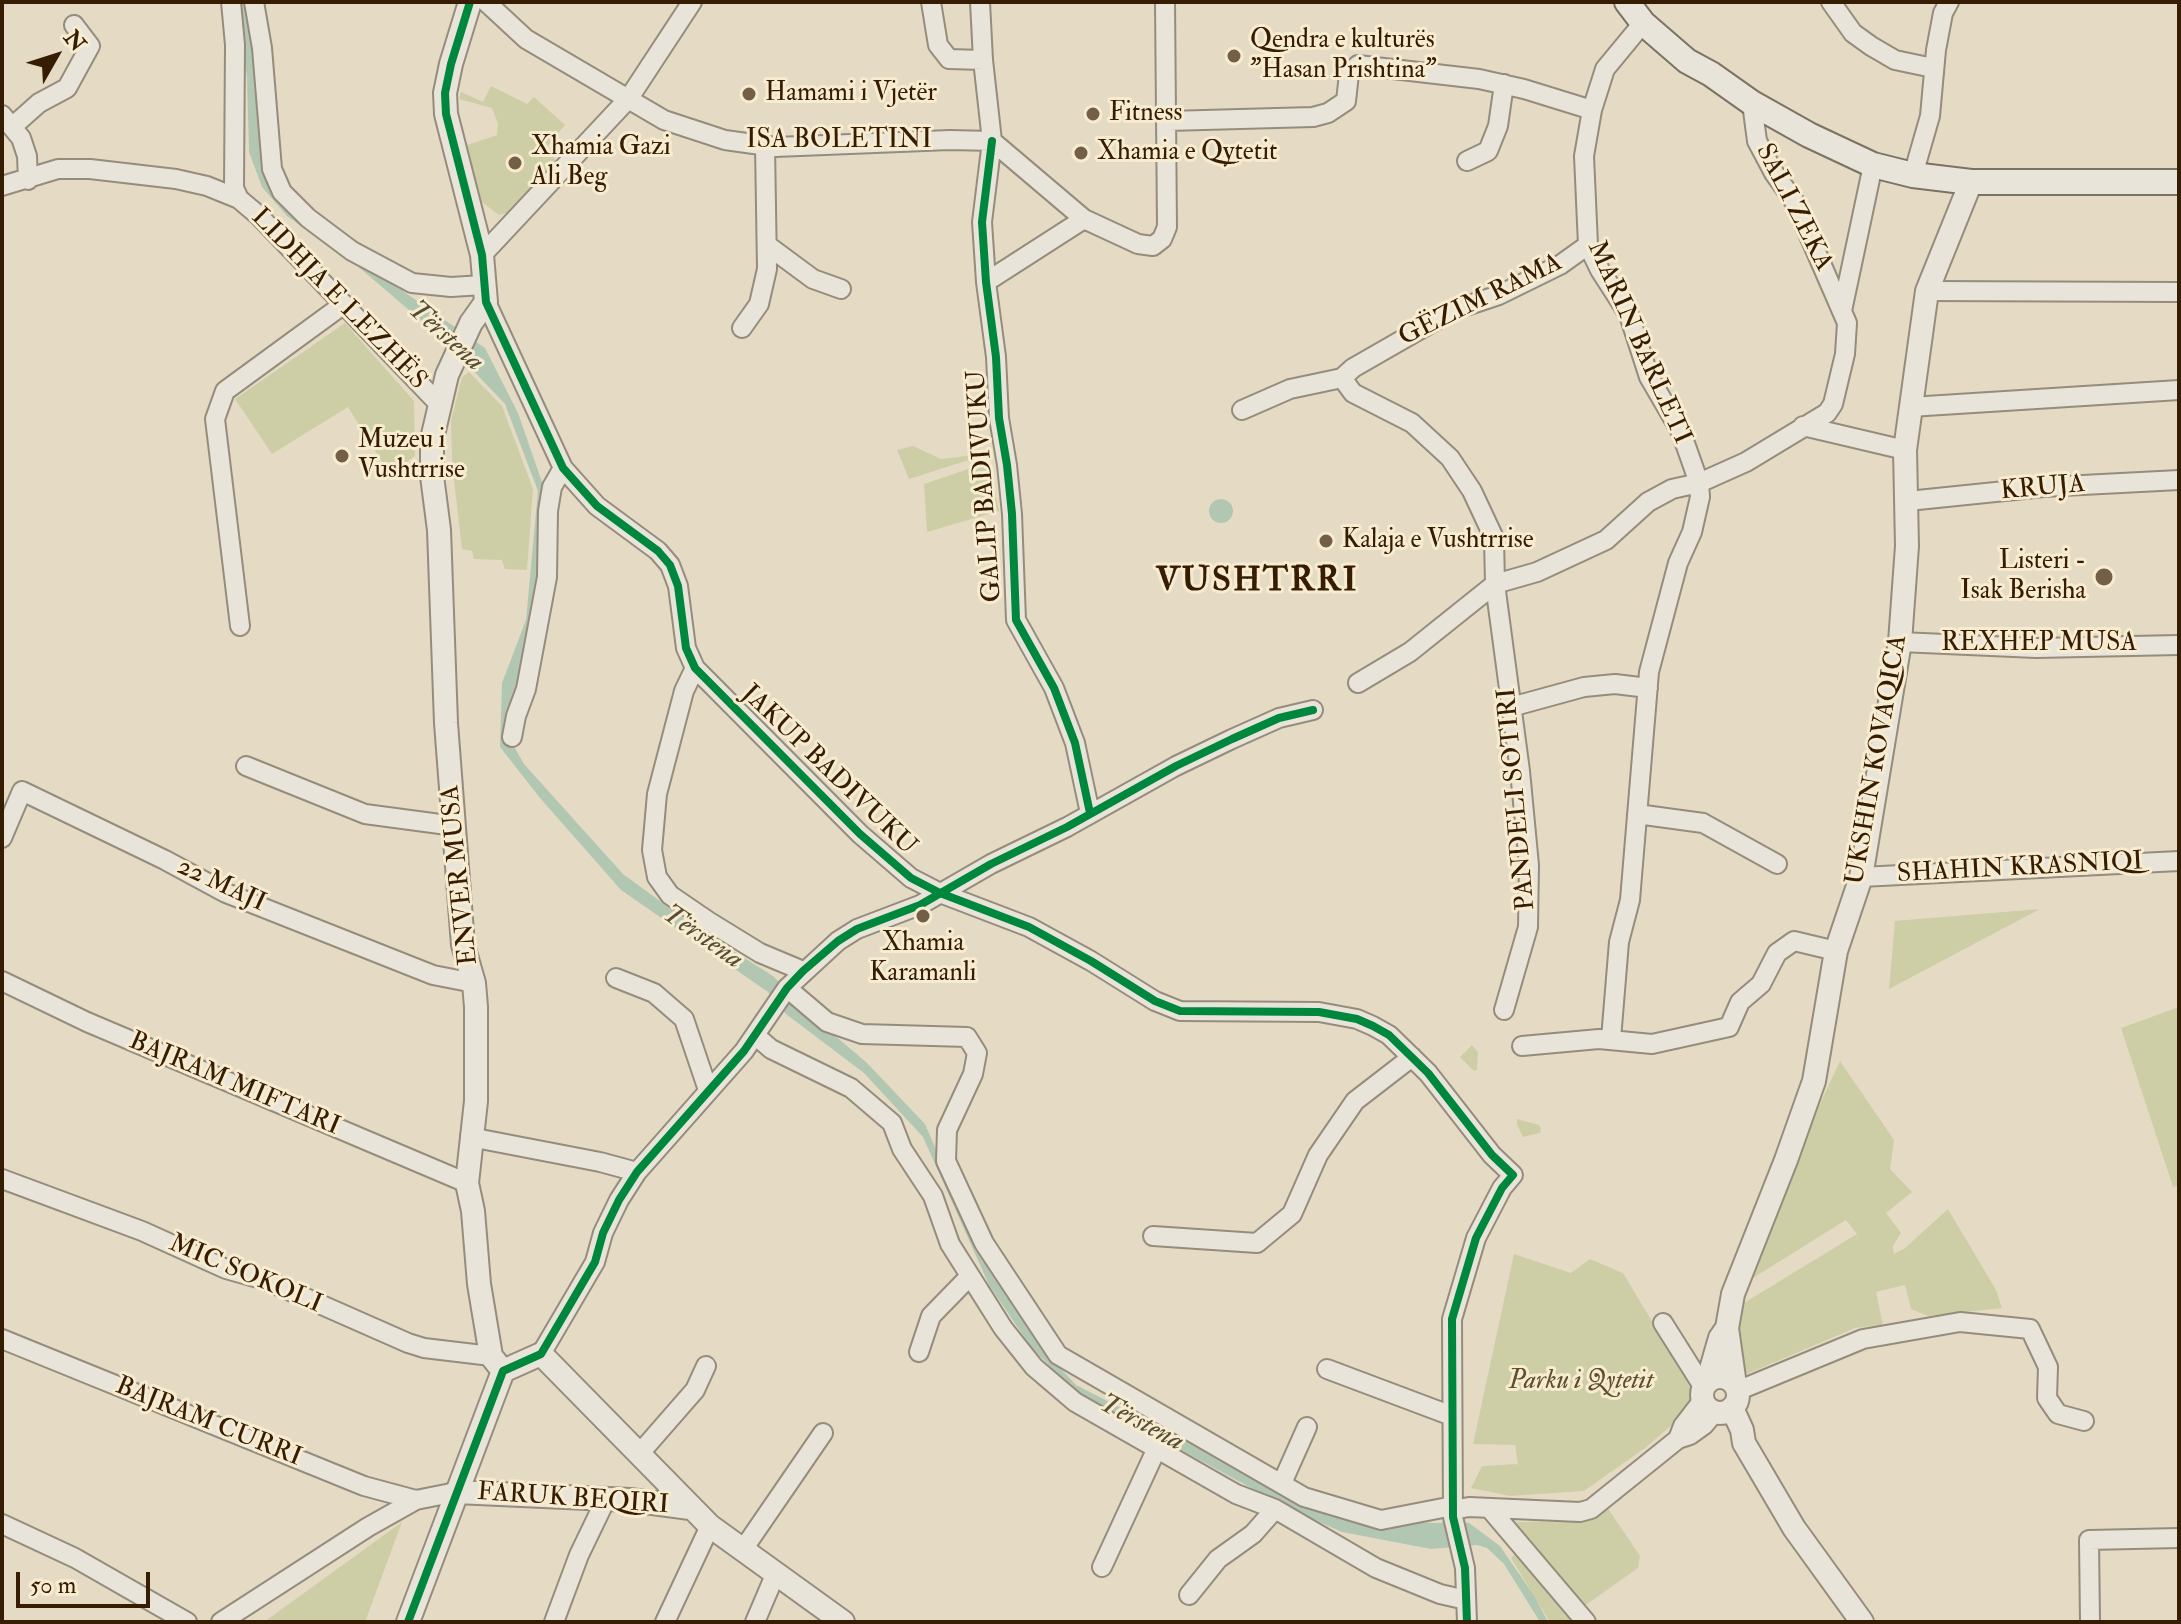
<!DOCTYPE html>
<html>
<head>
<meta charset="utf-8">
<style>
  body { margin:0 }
  #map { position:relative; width:2181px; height:1624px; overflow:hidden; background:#e5dbc4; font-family:"IM FELL Double Pica",serif }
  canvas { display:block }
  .frame { position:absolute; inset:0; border:4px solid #361c03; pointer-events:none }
  .north { position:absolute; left:16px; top:16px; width:80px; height:80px; -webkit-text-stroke:6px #f7ecd0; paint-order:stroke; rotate:51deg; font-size:22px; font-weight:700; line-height:32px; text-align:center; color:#361c03 }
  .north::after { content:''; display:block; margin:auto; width:28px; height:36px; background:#361c03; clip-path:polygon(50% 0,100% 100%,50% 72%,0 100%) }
  .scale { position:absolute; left:16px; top:1572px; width:134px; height:36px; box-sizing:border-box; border:4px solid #361c03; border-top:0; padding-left:10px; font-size:24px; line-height:28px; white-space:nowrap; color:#361c03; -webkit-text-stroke:6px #f7ecd0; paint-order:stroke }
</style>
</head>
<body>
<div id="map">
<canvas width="2181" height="1624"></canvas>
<div class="frame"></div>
<div class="north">N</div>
<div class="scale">50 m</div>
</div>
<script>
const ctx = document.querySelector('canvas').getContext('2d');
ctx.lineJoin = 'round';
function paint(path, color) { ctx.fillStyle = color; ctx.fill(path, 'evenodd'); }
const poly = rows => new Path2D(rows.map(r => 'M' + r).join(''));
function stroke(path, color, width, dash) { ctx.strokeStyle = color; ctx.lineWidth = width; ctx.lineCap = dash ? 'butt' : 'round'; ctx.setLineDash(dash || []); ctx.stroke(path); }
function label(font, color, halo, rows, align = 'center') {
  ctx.font = font + ' "IM FELL Double Pica",serif'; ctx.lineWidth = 6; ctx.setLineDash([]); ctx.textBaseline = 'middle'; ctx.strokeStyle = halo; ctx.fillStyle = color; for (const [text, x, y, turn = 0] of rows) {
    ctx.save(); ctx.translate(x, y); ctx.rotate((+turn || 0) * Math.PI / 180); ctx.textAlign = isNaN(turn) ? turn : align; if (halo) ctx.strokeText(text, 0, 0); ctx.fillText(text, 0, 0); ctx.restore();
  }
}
paint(poly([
  [491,86,527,104,534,97,565,125,545,149,560,164,513,211,499,215,475,197,464,146,497,135,498,124,492,108,459,99,461,92,483,102],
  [345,323,414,401,415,456,390,475,348,407,272,454,235,399],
  [469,372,502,406,533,489,527,570,505,569,502,560,474,559,472,551,462,549,452,463,451,421,462,377],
  [913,446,941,459,974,455,975,458,909,479,897,450],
  [989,462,999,511,927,532,924,484],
  [2040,909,1889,989,1895,921],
  [2179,1007,2179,1185,2173,1187,2121,1028],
  [1472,1045,1478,1052,1477,1070,1474,1071,1460,1057],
  [1840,1061,1894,1140,1890,1169,1912,1192,1886,1213,1901,1233,1893,1246,1894,1254,1905,1248,1948,1209,1996,1290,2002,1308,1928,1316,1911,1309,1905,1285,1876,1292,1883,1325,1855,1328,1742,1376,1733,1314,1739,1306,1857,1234,1846,1220,1753,1278,1786,1176],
  [1517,1119,1539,1125,1541,1129,1540,1133,1523,1137,1517,1125],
  [1514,1254,1571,1273,1590,1259,1623,1273,1700,1401,1645,1448,1584,1491,1510,1496,1471,1488,1482,1466,1518,1464,1515,1445,1473,1444],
  [1605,1504,1640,1556,1638,1568,1580,1609,1515,1529,1517,1522,1580,1521],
  [402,1522,365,1622,264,1622],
  [1519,1550,1581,1622,1550,1622,1511,1558]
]), '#cdcea6');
paint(poly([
  [237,2,250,2,265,172,268,184,305,223,485,348,518,413,542,482,545,533,539,612,508,736,524,764,623,874,697,928,773,976,826,1028,866,1062,925,1124,974,1238,1039,1345,1076,1385,1269,1483,1315,1510,1358,1522,1440,1523,1453,1520,1469,1523,1500,1546,1535,1597,1548,1622,1540,1622,1504,1564,1487,1548,1477,1545,1431,1549,1342,1532,1294,1511,1077,1394,1031,1347,989,1285,923,1137,864,1073,786,1014,768,992,621,890,540,798,500,747,502,683,526,620,538,491,505,404,443,339,355,264,287,216,262,187,249,152,247,77],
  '1209 511a12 12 0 1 1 24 0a12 12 0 1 1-24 0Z'
]), '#b2c7b2');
const minor = poly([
  [231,2,235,45,234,188,239,199],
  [254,2,262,48,272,169,282,192,308,218,352,251,412,283,451,287,483,285],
  [486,2,526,39,664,120,725,140,775,147,950,140,992,141],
  [931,2,938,45,949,59,983,60],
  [980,2,983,60,992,141,982,222,986,282,996,357,999,418,1007,465,1012,514,1016,620,1054,688,1075,743,1090,813],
  [1831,2,1853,33,1871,46,1895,60,1933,68],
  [2,115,21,138,27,156,28,180],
  [1168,121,1313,117,1328,113,1346,101,1349,74,1358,65,1479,79,1524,89,1592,110],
  [12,127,39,103,67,88,90,46,74,25],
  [992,141,1084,219,1138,244,1153,246,1162,239,1167,227,1165,2],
  [1467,161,1488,151,1498,126,1504,84],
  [1913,175,1930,116,1936,50,1943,13,1949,2],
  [2,186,58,169,90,169,176,179,207,186,239,199,258,215,438,403],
  [767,245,813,279,841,289],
  [482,255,629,98,692,2],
  [986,282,1084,219],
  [1927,291,2179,292],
  [486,302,563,468,597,506,658,551,670,565,678,586,686,648,695,668,860,834,911,878,940,893,1029,927,1091,961,1155,1001,1180,1011,1319,1012,1357,1019,1373,1026,1389,1035,1428,1073,1492,1155,1513,1175,1502,1188,1476,1238,1452,1319,1453,1517,1465,1568,1467,1622],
  [1842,311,1873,165],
  [742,328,759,304,767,269,765,145],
  [1342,378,1353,393,1412,423,1450,458,1472,491,1494,538,1495,584,1520,771,1529,865,1528,927,1504,1010],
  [1910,407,2179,390],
  [1242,410,1290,389,1342,378,1353,368,1454,310,1499,295,1560,265,1588,245],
  [1803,426,1905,450],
  [1908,501,2044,487,2179,480],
  [240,626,215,419,225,391,344,304],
  [1900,642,2036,648,2179,645],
  [695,668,684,691,657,794,652,850,657,877,670,895,708,921,760,953,803,971],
  [1358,683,1410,652,1495,584,1537,572,1606,540,1648,502,1672,489,1699,483,1746,462,1827,413,1833,404,1845,354,1847,323,1794,201,1774,173,1757,141,1752,103],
  [1511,707,1584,687,1615,684,1648,688],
  [512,737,516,716,526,689,547,577,548,511,552,487,563,468],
  [246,766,365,814,455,826],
  [1637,814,1703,823,1777,864],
  [2,838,22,791,165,860,226,893,433,975,474,983],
  [1861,877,2179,861],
  [616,978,654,993,684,1019,708,1090],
  [2,981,87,1022,467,1183],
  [787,988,827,1022,862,1034,967,1037,977,1053,973,1074,947,1130,946,1161,984,1243,1058,1355,1304,1497,1381,1520,1453,1506],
  [756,1036,771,1049,851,1088,892,1123,902,1149,933,1196,950,1244,1003,1328,1034,1367,1075,1402,1236,1494,1275,1509,1376,1568,1440,1594,1466,1600],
  [1611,1039,1619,942,1630,900,1649,672,1678,563,1692,532,1700,497,1699,483,1681,432,1649,377,1629,315,1600,270,1588,245,1584,156,1592,110,1605,69,1643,23],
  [1522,1046,1599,1039,1652,1044,1729,1027,1740,1002,1761,984,1777,953,1794,941,1836,951],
  [470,1137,600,1162,637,1172],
  [2,1179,142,1231,226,1269,265,1280,408,1343,424,1348,491,1356],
  [1153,1236,1257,1243,1292,1214,1318,1155,1355,1101,1412,1057],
  [1663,1323,1704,1388],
  [2,1339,364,1486,416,1500],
  [919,1352,931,1316,970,1276],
  [541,1354,595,1262,603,1233,619,1200,637,1172,744,1051,787,988,838,941,857,929,920,905,991,864,1067,827,1176,766,1232,739,1279,718,1313,710],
  [1327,1369,1452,1416],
  [1737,1391,1863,1339,1960,1322,2030,1329,2048,1367,2047,1398,2058,1414,2084,1421],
  [1678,1439,1683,1426,1703,1400],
  [640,1453,695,1390,706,1366],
  [1282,1483,1307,1427],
  [1490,1509,1586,1622],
  [1453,1510,1469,1507,1580,1512,1591,1509,1678,1439,1690,1435,1704,1425,1715,1412],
  [2,1524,75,1558,187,1622],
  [742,1551,823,1433],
  [1102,1567,1157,1448],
  [1189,1595,1218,1559,1253,1534,1275,1509],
  [221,1622,368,1527,416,1500,456,1492],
  [554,1622,579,1555,606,1499],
  [665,1622,710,1526],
  [755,1622,775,1575],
  [2090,1622,2089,1540,2179,1538]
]);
const tertiary = poly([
  [470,2,451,64,445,93,446,114,482,255,486,302,471,323,447,375,432,439,432,476,439,530,446,723,463,945,474,983,476,1007,476,1101,467,1183,473,1211,479,1284,491,1356,503,1371],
  '1702 1395a18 18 0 1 1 36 0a18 18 0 1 1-36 0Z',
  [1707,1383,1720,1338,1727,1328],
  [1735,1385,1727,1328,1733,1294,1786,1160,1814,1081,1836,951,1861,877,1900,642,1907,546,1905,450,1927,291,1971,182],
  [1732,1408,1742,1430,1744,1443,1794,1528,1862,1622],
  [456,1492,630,1500,690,1508],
  [408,1622,503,1371,541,1354,710,1526,843,1622]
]);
const secondary = poly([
  [1627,2,1643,23,1687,61,1711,74,1752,103,1809,135,1873,165,1913,175,1971,182,2179,182]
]);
stroke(minor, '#958c7c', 22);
stroke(tertiary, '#958c7c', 26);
stroke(secondary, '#7b7263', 28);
stroke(minor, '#e9e4d9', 18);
stroke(tertiary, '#e9e4d9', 22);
stroke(secondary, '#e9e4d9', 24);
stroke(poly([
  [470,2,451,64,445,93,446,114,482,255,486,302,563,468,597,506,658,551,670,565,678,586,686,648,695,668,860,834,911,878,940,893,1029,927,1091,961,1155,1001,1180,1011,1319,1012,1357,1019,1373,1026,1389,1035,1428,1073,1492,1155,1513,1175,1502,1188,1476,1238,1452,1319,1453,1517,1465,1568,1467,1622],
  [992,141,982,222,986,282,996,357,999,418,1007,465,1012,514,1016,620,1054,688,1075,743,1090,813],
  [408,1622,503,1371,541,1354,595,1262,603,1233,619,1200,637,1172,744,1051,787,988,803,971,838,941,857,929,920,905,991,864,1067,827,1176,766,1232,739,1279,718,1313,710]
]), '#00873e', 8);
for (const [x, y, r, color] of [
  [1234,56,8,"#735f47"],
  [749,94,8,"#735f47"],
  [1093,114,8,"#735f47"],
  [1081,153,8,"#735f47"],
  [515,163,8,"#735f47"],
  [342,456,8,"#735f47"],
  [1326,541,8,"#735f47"],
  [2104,577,10,"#735f47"],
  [923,916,8,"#735f47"]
]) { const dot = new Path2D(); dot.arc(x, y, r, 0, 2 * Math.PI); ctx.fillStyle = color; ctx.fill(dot); stroke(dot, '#f7ecd0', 3); }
label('26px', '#361c03', '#f7ecd0', [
  ["Qendra e kulturës",1250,41],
  ["\"Hasan Prishtina\"",1250,71],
  ["Hamami i Vjetër",765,94],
  ["Fitness",1109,114],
  ["Xhamia Gazi",531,148],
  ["Ali Beg",531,178],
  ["Xhamia e Qytetit",1097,153],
  ["Muzeu i",358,441],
  ["Vushtrrise",358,471],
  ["Kalaja e Vushtrrise",1342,541],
  ["Listeri -",2086,562,"right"],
  ["Isak Berisha",2086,592,"right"],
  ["Xhamia",923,944,"center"],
  ["Karamanli",923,974,"center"]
], 'left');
label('26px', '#361c03', '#f7ecd0', [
  ["ISA BOLETINI",839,141],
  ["SALI ZEKA",1793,208,63],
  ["LIDHJA E LEZHËS",338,300,46],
  ["GËZIM RAMA",1481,301,-26],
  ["MARIN BARLETI",1638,343,66],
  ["GALIP BADIVUKU",986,486,-94],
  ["KRUJA",2043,489,-5],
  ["REXHEP MUSA",2039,644],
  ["UKSHIN KOVAQICA",1878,760,-80],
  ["JAKUP BADIVUKU",828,771,44],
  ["PANDELI SOTIRI",1518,799,-95],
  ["SHAHIN KRASNIQI",2020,869,-3],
  ["ENVER MUSA",461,875,-96],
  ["22 MAJI",221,886,25],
  ["BAJRAM MIFTARI",234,1085,23],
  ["MIC SOKOLI",245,1275,23],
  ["BAJRAM CURRI",208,1423,22],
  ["FARUK BEQIRI",573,1500,4]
]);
label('italic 26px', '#5e4e2d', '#f7ecd0', [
  ["Parku i Qytetit",1581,1382]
]);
label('italic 28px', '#554d35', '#f7ecd0', [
  ["Tërstena",445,337,42],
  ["Tërstena",702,938,35],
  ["Tërstena",1141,1424,28]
]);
ctx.letterSpacing = '2px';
label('bold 34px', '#361c03', '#f7ecd0', [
  ["VUSHTRRI",1257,583]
]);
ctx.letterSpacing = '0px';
</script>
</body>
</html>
